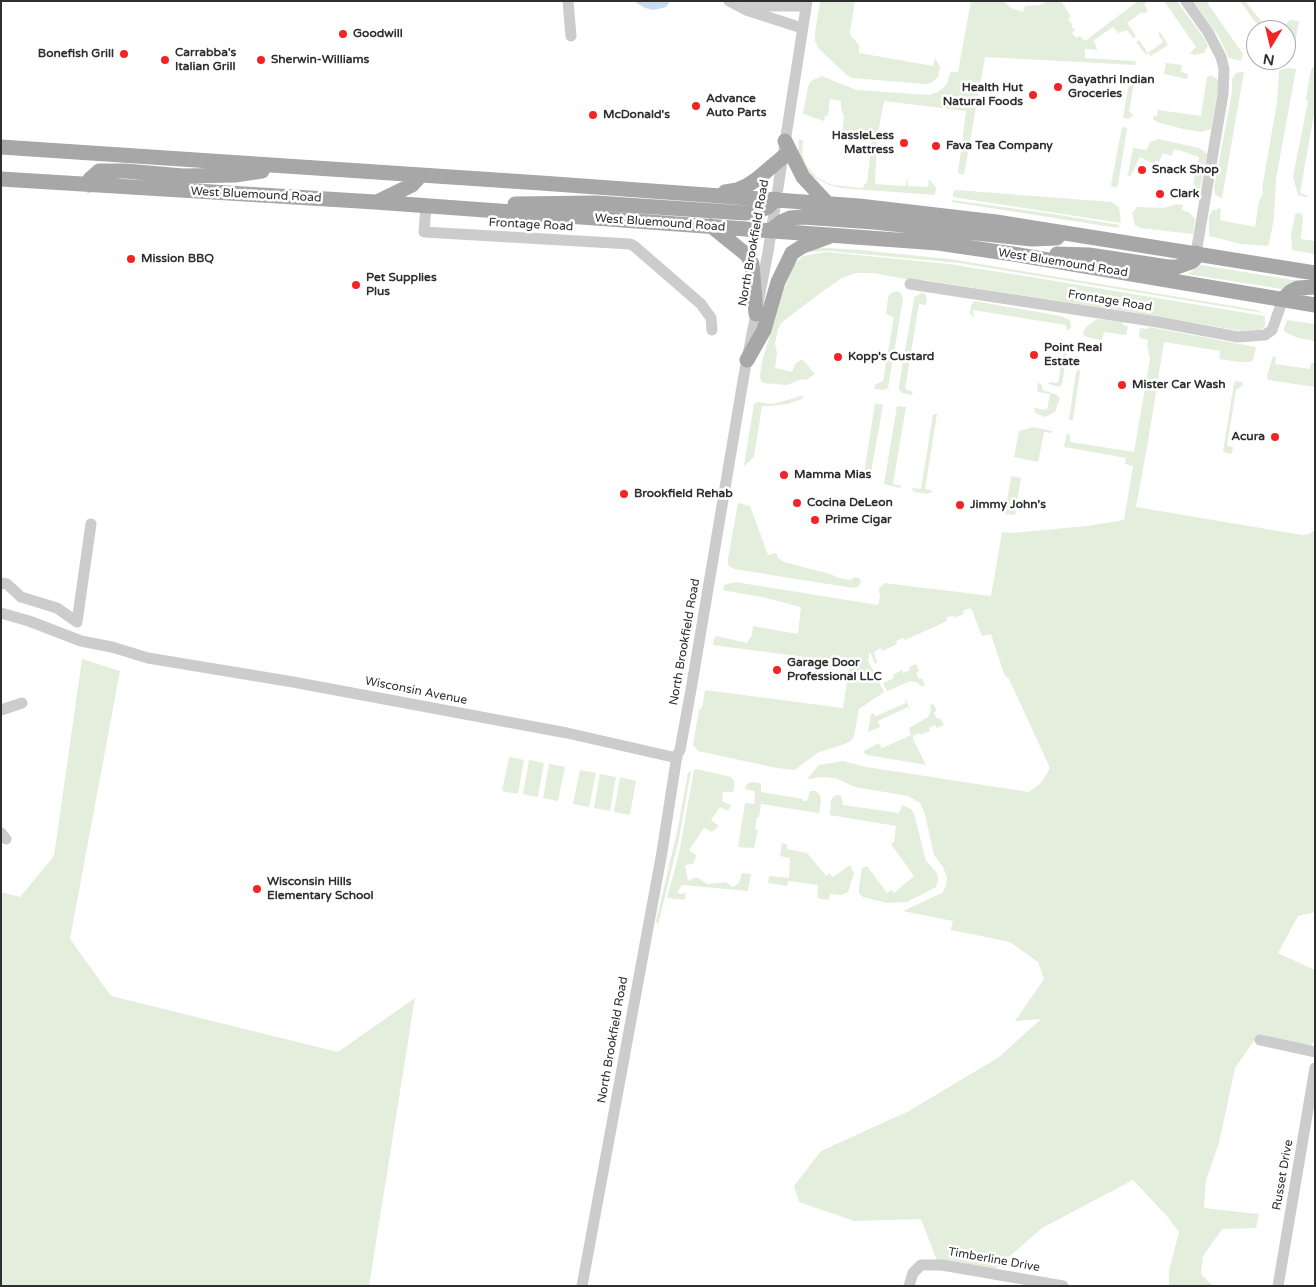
<!DOCTYPE html>
<html>
<head>
<meta charset="utf-8">
<style>
  body { margin:0 }
  #map { position:relative; width:1316px; height:1287px; overflow:hidden; background:#fff; font-family:"Varela Round",sans-serif }
  canvas { display:block }
  .frame { position:absolute; inset:0; border:2px solid #2f2f2f; pointer-events:none }
  .north { position:absolute; left:1246px; top:20px; width:50px; height:50px; box-sizing:border-box; background:#fff; border:1px solid #acacac; border-radius:50%; rotate:189deg; font-size:14px; font-weight:700; line-height:20px; text-align:center; color:#2f2f2f }
  .north::after { content:''; display:block; margin:auto; width:18px; height:22px; background:#f52325; clip-path:polygon(50% 0,100% 100%,50% 72%,0 100%) }
</style>
</head>
<body>
<div id="map">
<canvas width="1316" height="1287"></canvas>
<div class="frame"></div>
<div class="north">N</div>
</div>
<script>
const ctx = document.querySelector('canvas').getContext('2d');
ctx.lineJoin = 'round';
function paint(path, color) { ctx.fillStyle = color; ctx.fill(path, 'evenodd'); }
const poly = rows => new Path2D(rows.map(r => 'M' + r).join(''));
function stroke(path, color, width, dash) { ctx.strokeStyle = color; ctx.lineWidth = width; ctx.lineCap = dash ? 'butt' : 'round'; ctx.setLineDash(dash || []); ctx.stroke(path); }
function label(font, color, halo, rows, align = 'center') {
  ctx.font = font + ' "Varela Round",sans-serif'; ctx.lineWidth = 5; ctx.setLineDash([]); ctx.textBaseline = 'middle'; ctx.strokeStyle = halo; ctx.fillStyle = color; for (const [text, x, y, turn = 0] of rows) {
    ctx.save(); ctx.translate(x, y); ctx.rotate((+turn || 0) * Math.PI / 180); ctx.textAlign = isNaN(turn) ? turn : align; if (halo) ctx.strokeText(text, 0, 0); ctx.fillText(text, 0, 0); ctx.restore();
  }
}
paint(poly([
  [820,1,855,1,850,32,851,36,859,45,859,53,933,66,935,58,940,67,938,77,931,83,925,84,852,78,848,76,819,49,815,41,815,34],
  [971,1,1004,1,1011,8,1023,12,1025,6,1040,5,1049,1,1061,1,1071,16,1068,19,1072,24,1072,28,1075,30,1072,33,1076,38,1080,36,1085,41,1138,1,1149,1,1144,4,1148,11,1144,14,1142,12,1127,23,1136,36,1135,37,1133,38,1127,30,1118,33,1113,27,1094,40,1097,50,1085,49,1085,58,1136,61,1135,65,985,57,964,175,958,173,966,111,884,101,877,139,875,184,906,186,907,179,908,179,908,186,928,187,929,179,936,188,935,195,841,188,829,185,812,176,798,154,799,140,802,140,803,142,802,154,806,165,816,177,832,185,863,188,864,184,867,183,872,139,842,132,844,116,841,108,841,101,830,99,828,116,825,116,824,121,803,114,808,87,811,81,822,76,856,90,929,95,938,92,946,85,951,72,958,72],
  [1164,1,1177,1,1204,38,1208,46,1204,53,1194,55,1190,53,1196,47],
  [1193,1,1206,1,1243,54,1241,61,1229,58,1218,35],
  [1240,1,1245,1,1262,22,1275,30,1261,30],
  [1290,20,1299,21,1293,55,1286,56,1286,30,1280,30],
  [1160,32,1168,45,1151,56,1148,53,1146,55,1136,42,1139,40,1148,53,1163,42,1158,33],
  [1166,63,1182,65,1181,72,1188,74,1187,79,1164,74],
  [1315,67,1315,108,1300,193,1307,195,1308,197,1306,197,1298,195,1293,177,1308,101,1306,100,1310,74,1312,68],
  [1289,68,1296,69,1276,179,1274,218,1269,244,1267,246,1241,244,1209,236,1209,216,1213,210,1217,210,1218,207,1221,210,1220,220,1255,227,1259,201,1263,194,1262,188,1277,103,1279,70],
  [1240,72,1244,72,1222,198,1220,198,1215,194,1214,188,1232,92,1232,79,1236,73],
  [1211,75,1217,79,1219,83,1211,129,1201,132,1183,129,1157,122,1153,119,1154,116,1157,116,1158,110,1201,116,1207,77],
  [1129,83,1134,83,1129,111,1133,115,1129,119,1123,118],
  [1122,127,1127,128,1118,185,1115,188,1111,185],
  [1158,139,1199,148,1204,151,1207,154,1200,188,1197,189,1193,184,1199,157,1175,149,1171,156,1163,153,1159,162,1155,161,1154,164,1140,157,1130,177,1128,175,1133,148,1147,150,1150,142],
  [956,190,1112,202,1119,207,1121,223,953,197,953,192],
  [952,200,1046,213,1120,225,1118,228,952,202],
  [1177,204,1183,205,1182,210,1189,212,1195,219,1193,234,1140,228,1135,225,1132,213,1137,207,1164,208],
  [1297,213,1302,214,1303,216,1301,239,1315,241,1315,254,1292,250,1291,236,1295,215],
  [811,247,860,250,950,259,1257,310,1263,313,959,263,829,251,807,252,799,255,792,266,777,302,779,287,793,258,798,253],
  [826,252,949,264,1025,276,1265,316,1265,325,1264,328,1258,330,1241,331,1156,316,924,280,916,281,873,273,856,273,842,278,823,291,781,323,778,329,775,344,777,353,775,368,792,372,795,364,802,359,815,374,806,380,802,379,787,385,763,383,761,381,760,376,762,361,784,290,794,265,803,256],
  [1201,265,1299,281,1282,289,1187,274],
  [897,291,901,293,903,299,888,388,885,390,874,389,875,385,883,381,894,317,886,314,888,298,890,294],
  [922,293,926,295,927,302,925,305,919,304,905,389,913,392,911,395,902,393,899,389,899,385,913,305,914,297],
  [974,301,1061,316,1070,320,1071,328,1067,331,1066,325,973,310,974,318,970,313,971,306],
  [1097,319,1123,322,1123,325,1128,326,1126,335,1104,332,1102,339,1100,340,1084,336,1083,333,1086,327],
  [1287,320,1315,324,1315,341,1298,338,1285,332,1284,329],
  [1149,327,1256,347,1253,360,1250,362,1239,362,1219,359,1220,351,1164,342,1148,442,1136,507,1302,535,1309,534,1315,530,1315,912,1298,916,1278,953,1315,970,1315,1041,1310,1046,1256,1038,1235,1068,1219,1143,1206,1180,1204,1208,1259,1214,1256,1228,1222,1229,1203,1256,1201,1274,1213,1286,1169,1286,1169,1270,1179,1232,1166,1215,1133,1180,1042,1228,995,1269,937,1261,921,1219,854,1221,799,1202,794,1186,821,1151,909,1111,999,1057,1041,1019,1015,1021,1044,979,1038,962,1010,942,951,930,953,921,903,911,942,893,946,886,947,877,943,867,934,855,925,814,920,803,908,796,855,787,835,778,821,777,809,779,808,778,819,765,843,761,866,767,1029,792,1042,782,1050,768,1009,679,1004,674,991,634,982,636,972,610,969,608,963,611,964,614,954,618,953,615,946,618,947,621,905,640,903,638,896,641,897,644,882,651,881,648,874,652,877,662,875,664,870,652,868,661,884,692,859,709,854,736,851,741,842,745,817,753,795,770,777,768,698,751,693,745,699,709,702,708,705,690,843,708,850,663,713,645,714,638,717,636,747,643,752,635,753,626,798,634,801,607,762,597,727,591,723,590,724,585,735,582,878,605,880,597,879,588,884,583,991,596,1002,532,1012,533,1087,526,1124,520,1133,466,1125,464,1126,458,1064,447,1067,433,1070,435,1070,442,1134,452,1150,359,1147,346,1148,340,1140,338,1139,335,1140,328,1148,329],
  [1056,342,1066,344,1068,346,1062,384,1059,387,1049,384,1049,382,1058,383,1064,347,1055,345],
  [1273,356,1276,357,1275,364,1310,369,1311,363,1315,363,1315,387,1268,380,1267,376],
  [1079,369,1080,372,1073,419,1072,420,1069,420,1076,372],
  [1236,381,1242,382,1243,385,1236,390,1227,446,1233,447,1232,453,1230,454,1223,452,1234,383],
  [1038,383,1041,384,1043,390,1057,395,1060,398,1055,412,1045,417,1035,413,1034,408,1047,410,1050,394,1037,392],
  [804,395,802,399,787,404,772,406,762,406,754,457,744,466,754,404,758,402,771,404,781,402],
  [875,403,883,405,870,478,865,478,864,474],
  [897,406,906,407,893,484,902,486,899,488,884,484],
  [933,414,937,414,925,489,933,491,928,494,914,492,912,489,912,488,921,489],
  [1033,427,1052,431,1052,433,1044,432,1038,462,1014,457,1019,431],
  [1011,476,1021,478,1015,515,1005,514],
  [738,503,750,506,768,555,776,553,778,558,784,562,830,574,839,578,851,580,854,577,859,578,861,581,859,586,854,588,796,579,734,569,728,565,728,559],
  [82,659,120,671,70,939,111,996,338,1052,415,998,369,1286,1,1286,1,892,20,897,54,856],
  [916,664,919,671,916,673,919,679,922,678,925,685,922,687,918,683,911,681,887,691,883,683,894,678,893,675,902,670,904,673,910,670,909,667],
  [904,696,912,713,908,707,878,721,880,727,868,732,871,714,872,713,876,716,906,703],
  [933,704,937,711,934,712,937,719,940,718,944,725,937,728,935,725,929,728,930,731,921,735,919,733,913,736,913,739,926,765,867,755,864,753,864,751,879,743,882,748,911,735,909,728,928,717,931,711,930,705],
  [509,757,524,760,518,794,502,791],
  [529,760,544,763,538,797,523,794],
  [549,764,565,767,558,801,543,798],
  [697,769,731,777,734,781,734,787,733,792,723,792,722,801,731,805,728,811,720,807,711,820,718,825,718,827,712,832,704,828,689,850,696,855,696,857,693,864,685,865,688,881,696,877,708,884,725,882,733,887,739,883,742,873,751,874,748,891,682,885,677,892,680,894,686,893,685,900,667,898,679,853,694,770],
  [580,770,596,773,589,807,573,804],
  [691,771,679,839,658,925,656,921,677,832,688,773],
  [600,774,616,777,610,811,594,808],
  [620,777,636,781,630,815,614,812],
  [751,782,761,783,761,792,803,799,803,801,807,801,810,791,816,791,820,795,821,801,819,813,761,804,759,817,757,817,755,829,758,830,754,848,738,847,745,803,754,804,755,791,745,789,747,784],
  [838,795,841,796,843,805,899,813,902,805,911,809,914,813,926,861,937,873,938,880,936,887,907,902,887,903,863,897,859,893,859,887,862,868,867,866,887,893,892,890,894,893,914,876,891,844,894,842,896,826,830,815,831,801,834,796],
  [782,843,787,844,787,849,807,853,826,876,829,873,833,877,850,865,854,873,848,892,841,895,830,894,829,900,817,898,818,885,788,881,787,886,768,883,769,876,789,878,790,858,780,856]
]), '#e4eedc');
paint(poly([
  [634,1,670,1,666,7,654,10,645,8]
]), '#c7ddef');
stroke(poly([
  [568,1,571,36],
  [729,1,746,10,802,28],
  [1186,1,1208,32,1221,57,1224,69,1223,94,1196,253],
  [748,6,806,6],
  [426,206,424,232,630,244,634,246,701,304,711,318,712,330],
  [910,284,1158,322,1238,337,1265,335,1272,330,1283,299],
  [1,583,7,584,21,597,57,608,77,622,91,524],
  [1,613,29,621,81,641,112,647,148,658,293,682,567,733,677,758],
  [1,710,22,703],
  [1,833,6,839],
  [1260,1040,1315,1052],
  [582,1286,662,852,677,755,680,750,692,684,744,375,768,252,807,1],
  [909,1286,913,1273,921,1265,942,1265,1063,1286],
  [1278,1286,1315,1068]
]), '#ccc', 11);
stroke(poly([
  [785,141,803,177,827,203],
  [1,147,541,183,859,206,996,222,1315,273],
  [1,179,375,202,938,243,1013,254,1315,305],
  [89,185,90,179,99,171,125,171,183,176,235,175,262,171],
  [725,192,737,190,748,185,757,179,783,157],
  [379,201,412,185,421,175],
  [515,204,596,203,745,213,758,211,768,207,776,199],
  [711,226,747,255,752,264,756,314],
  [771,230,781,222,790,218,803,217,874,222,1032,239,1057,238],
  [1057,254,1089,255,1168,267,1177,267,1191,262,1194,260,1196,253],
  [1283,299,1290,292,1298,288,1315,287],
  [747,360,764,330,778,282,792,253,803,246,828,237]
]), '#a7a7a7', 15);
for (const [x, y, r, color] of [
  [343,34,5,"#f52325"],
  [124,54,5,"#f52325"],
  [165,60,5,"#f52325"],
  [261,60,5,"#f52325"],
  [1058,87,5,"#f52325"],
  [1033,95,5,"#f52325"],
  [696,106,5,"#f52325"],
  [593,115,5,"#f52325"],
  [904,143,5,"#f52325"],
  [936,146,5,"#f52325"],
  [1142,170,5,"#f52325"],
  [1160,194,5,"#f52325"],
  [131,259,5,"#f52325"],
  [356,285,5,"#f52325"],
  [1034,355,5,"#f52325"],
  [838,357,5,"#f52325"],
  [1122,385,5,"#f52325"],
  [1275,437,5,"#f52325"],
  [784,475,5,"#f52325"],
  [624,494,5,"#f52325"],
  [797,503,5,"#f52325"],
  [960,505,5,"#f52325"],
  [815,520,5,"#f52325"],
  [777,670,5,"#f52325"],
  [257,889,5,"#f52325"]
]) { const dot = new Path2D(); dot.arc(x, y, r, 0, 2 * Math.PI); ctx.fillStyle = color; ctx.fill(dot); stroke(dot, '#fff', 2); }
label('bold 12px', '#2f2f2f', '#fff', [
  ["Goodwill",353,34],
  ["Carrabba's",175,53],
  ["Italian Grill",175,67],
  ["Bonefish Grill",114,54,"right"],
  ["Sherwin-Williams",271,60],
  ["Gayathri Indian",1068,80],
  ["Groceries",1068,94],
  ["Health Hut",1023,88,"right"],
  ["Natural Foods",1023,102,"right"],
  ["Advance",706,99],
  ["Auto Parts",706,113],
  ["McDonald's",603,115],
  ["HassleLess",894,136,"right"],
  ["Mattress",894,150,"right"],
  ["Fava Tea Company",946,146],
  ["Snack Shop",1152,170],
  ["Clark",1170,194],
  ["Mission BBQ",141,259],
  ["Pet Supplies",366,278],
  ["Plus",366,292],
  ["Point Real",1044,348],
  ["Estate",1044,362],
  ["Kopp's Custard",848,357],
  ["Mister Car Wash",1132,385],
  ["Acura",1265,437,"right"],
  ["Mamma Mias",794,475],
  ["Brookfield Rehab",634,494],
  ["Cocina DeLeon",807,503],
  ["Jimmy John's",970,505],
  ["Prime Cigar",825,520],
  ["Garage Door",787,663],
  ["Professional LLC",787,677],
  ["Wisconsin Hills",267,882],
  ["Elementary School",267,896]
], 'left');
label('12px', '#2f2f2f', '#fff', [
  ["West Bluemound Road",256,195,3],
  ["West Bluemound Road",660,223,4],
  ["Frontage Road",531,225,3],
  ["North Brookfield Road",754,243,-80],
  ["West Bluemound Road",1063,263,9],
  ["Frontage Road",1110,301,9],
  ["North Brookfield Road",685,642,-80],
  ["Wisconsin Avenue",416,691,11],
  ["North Brookfield Road",613,1040,-80],
  ["Russet Drive",1283,1175,-80],
  ["Timberline Drive",994,1260,10]
]);
</script>
</body>
</html>
